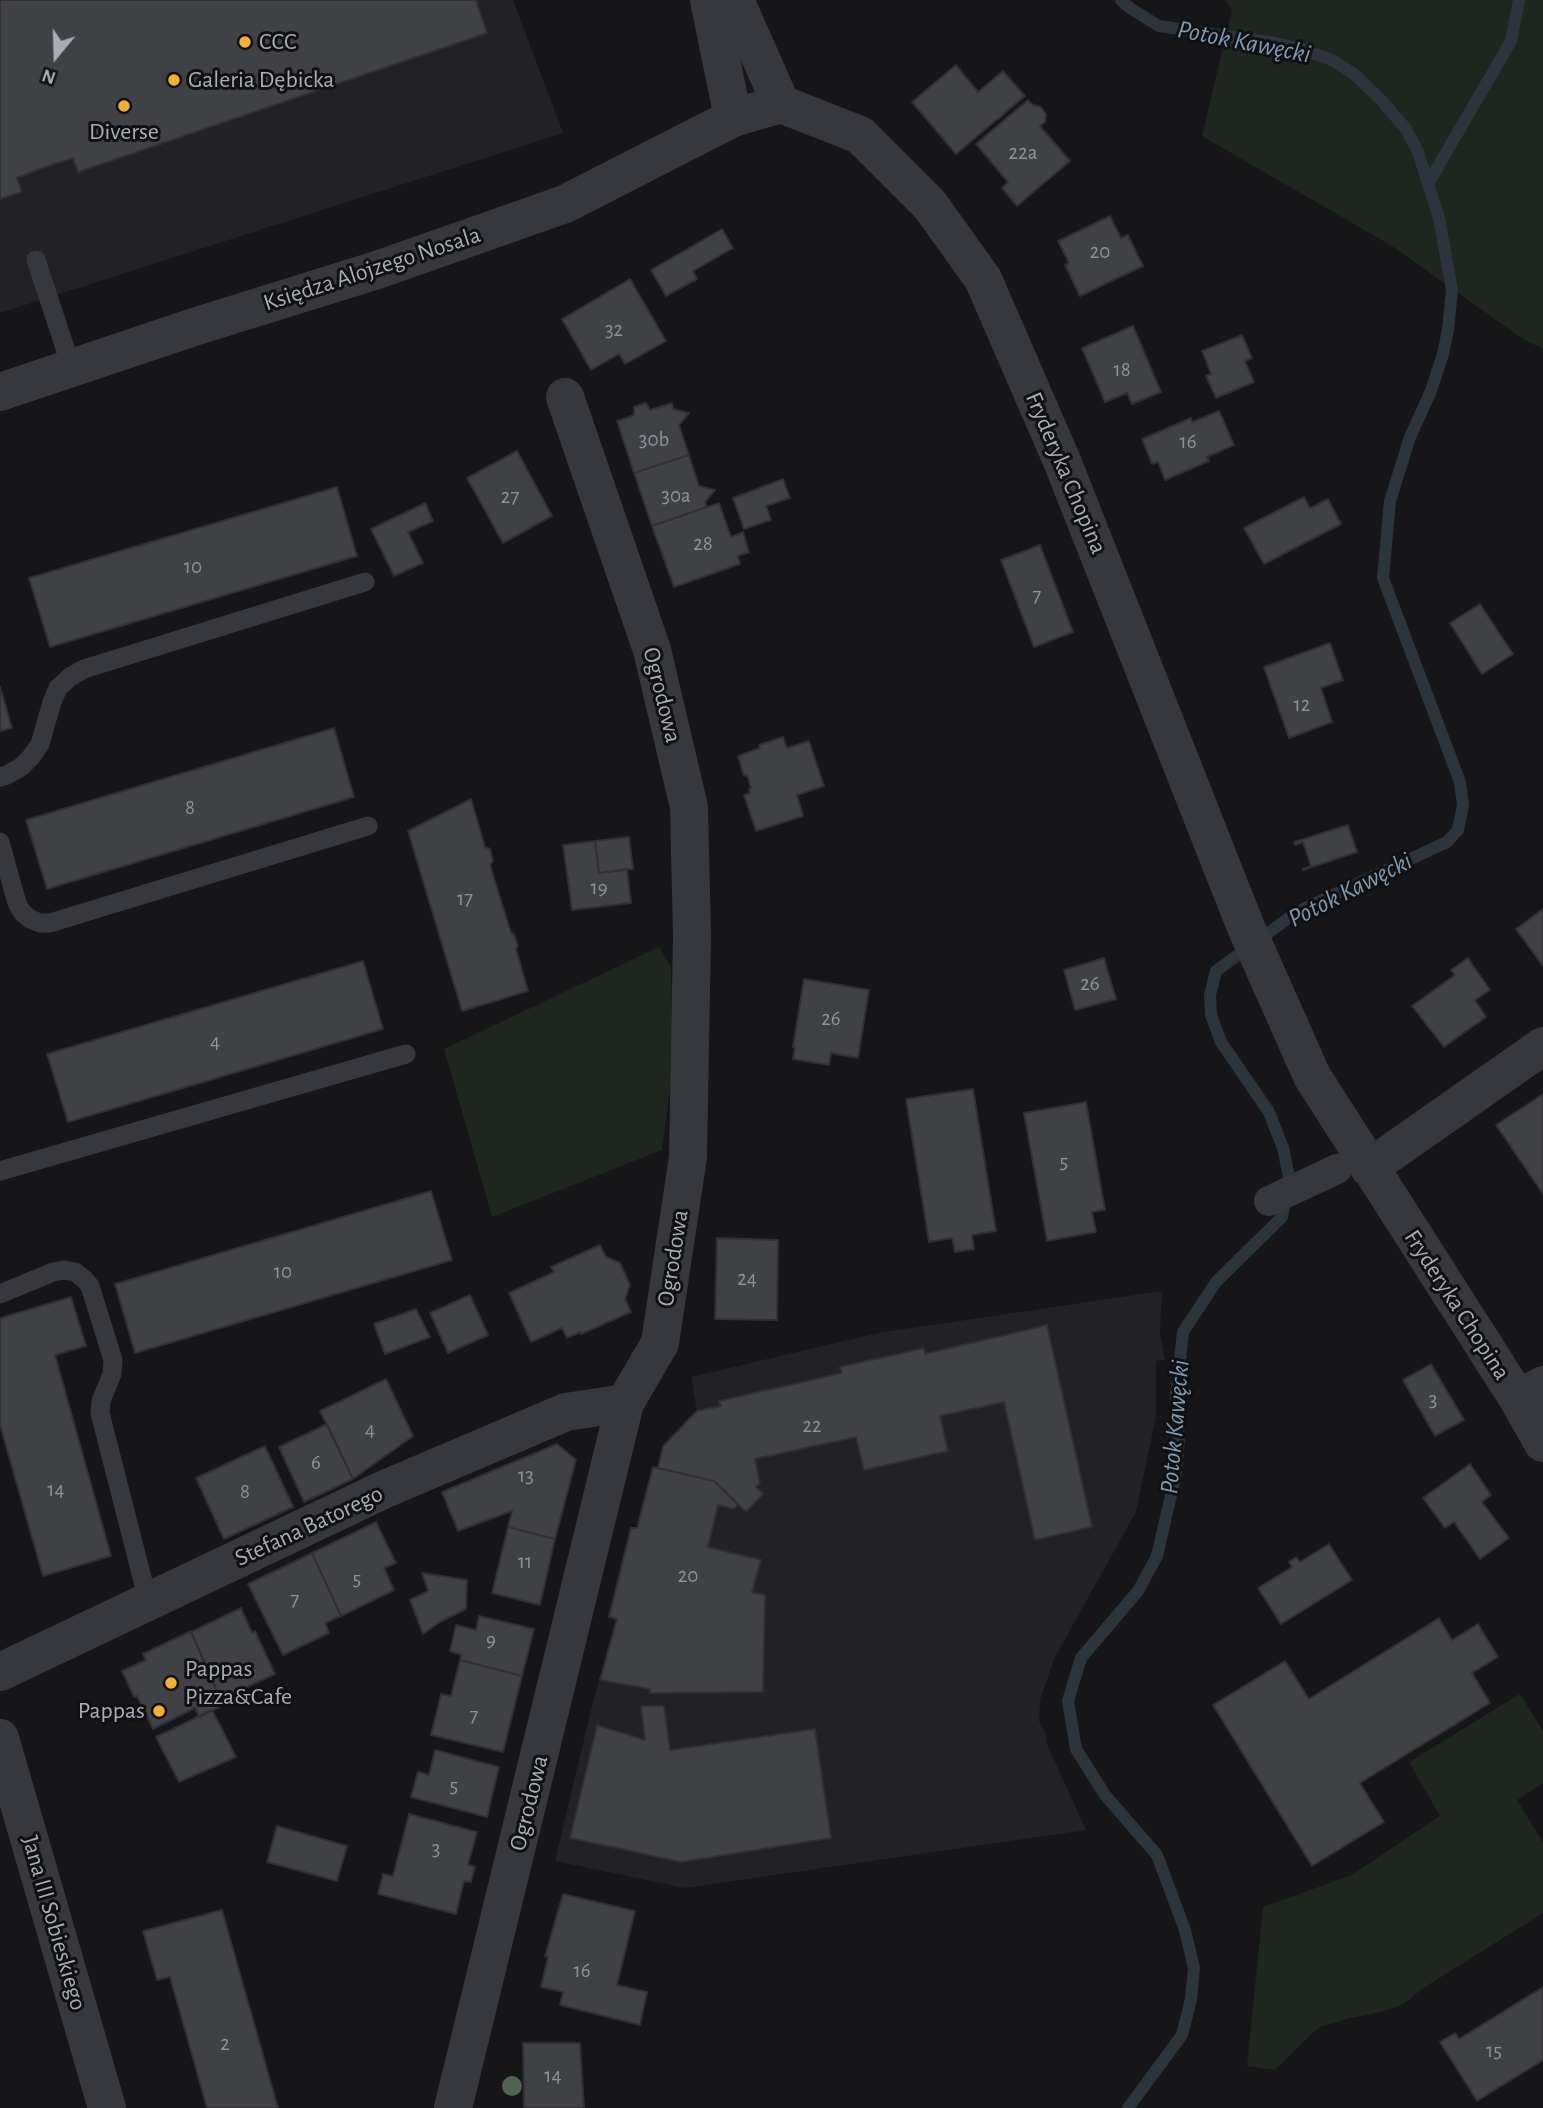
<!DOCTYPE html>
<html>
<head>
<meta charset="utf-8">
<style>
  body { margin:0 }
  #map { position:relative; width:1543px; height:2108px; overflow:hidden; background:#161618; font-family:"Alegreya Sans",sans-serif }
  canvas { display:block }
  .north { position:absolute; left:21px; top:21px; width:70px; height:70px; -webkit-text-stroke:5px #111113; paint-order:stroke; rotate:199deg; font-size:19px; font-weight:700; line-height:28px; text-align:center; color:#a8adb8 }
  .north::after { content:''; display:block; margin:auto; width:24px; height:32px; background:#a8adb8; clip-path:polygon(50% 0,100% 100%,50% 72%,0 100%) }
</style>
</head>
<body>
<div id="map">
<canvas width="1543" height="2108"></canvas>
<div class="north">N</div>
</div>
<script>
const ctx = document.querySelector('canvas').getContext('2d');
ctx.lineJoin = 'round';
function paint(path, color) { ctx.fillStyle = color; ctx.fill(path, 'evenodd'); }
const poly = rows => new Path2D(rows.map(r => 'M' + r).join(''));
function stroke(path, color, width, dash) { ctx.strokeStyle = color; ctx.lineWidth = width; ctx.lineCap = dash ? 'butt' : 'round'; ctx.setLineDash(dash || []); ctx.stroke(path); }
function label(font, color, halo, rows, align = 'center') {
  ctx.font = font + ' "Alegreya Sans",sans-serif'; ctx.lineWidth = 6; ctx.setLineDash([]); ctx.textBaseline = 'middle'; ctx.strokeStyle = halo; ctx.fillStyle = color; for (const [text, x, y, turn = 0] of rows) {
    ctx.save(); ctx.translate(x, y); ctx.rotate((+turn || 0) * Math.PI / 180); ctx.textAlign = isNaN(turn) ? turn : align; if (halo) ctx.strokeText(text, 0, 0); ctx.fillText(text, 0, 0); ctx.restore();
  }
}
paint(poly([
  [0,0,513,0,563,133,0,313],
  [1162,1291,1160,1334,1165,1360,1156,1361,1156,1416,1136,1512,1055,1657,1040,1700,1039,1721,1047,1736,1046,1742,1086,1830,685,1888,555,1861,592,1706,616,1619,609,1617,631,1528,637,1528,653,1467,658,1467,663,1446,697,1411,691,1377,878,1333]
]), '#222225');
paint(poly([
  [1225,0,1543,0,1543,349,1523,339,1392,246,1202,136,1232,10],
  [659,947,671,967,673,1067,662,1150,492,1217,444,1049],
  [1520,1694,1543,1731,1543,1783,1517,1800,1543,1842,1543,1913,1425,1987,1403,2004,1385,2011,1346,2019,1318,2028,1275,2070,1247,2066,1263,1907,1352,1875,1440,1816,1409,1762]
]), '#1e261f');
stroke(poly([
  [1121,0,1130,8,1159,26,1275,43,1298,48,1332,60,1354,74,1382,101,1406,129,1418,152,1439,218,1452,290,1448,330,1443,354,1431,391,1410,437,1390,501,1383,578,1460,782,1463,805,1458,830,1447,842,1297,912,1216,971,1210,995,1211,1015,1221,1042,1269,1112,1283,1148,1289,1177,1282,1217,1216,1282,1183,1332,1176,1396,1179,1442,1175,1478,1157,1556,1138,1591,1081,1658,1068,1701,1076,1749,1105,1795,1157,1855,1185,1930,1194,1968,1191,1999,1182,2035,1128,2108],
  [1429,182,1511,41,1519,0]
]), '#2c353c', 12);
const building = poly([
  [0,0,476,0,487,33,78,172,73,158,45,167,17,178,22,192,0,199,0,0],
  [956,65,978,92,1003,71,1025,96,956,154,912,102,956,65],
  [1028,100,1033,105,1040,106,1046,114,1045,122,1040,126,1070,161,1017,206,1002,188,1008,182,976,144,1028,100],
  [1110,216,1121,238,1128,235,1143,266,1080,296,1065,265,1069,263,1058,241,1110,216],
  [722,229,733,248,693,271,697,279,666,296,651,270,722,229],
  [630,279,666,341,625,364,619,354,591,370,562,319,630,279],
  [1133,326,1161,392,1132,404,1127,393,1105,402,1082,348,1133,326],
  [1242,335,1252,358,1245,361,1254,382,1216,398,1206,376,1211,374,1202,351,1242,335],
  [645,403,647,404,650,410,672,403,673,409,689,413,679,425,689,455,634,473,617,421,634,415,634,407,645,403],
  [1219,411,1234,445,1207,457,1209,461,1165,480,1158,462,1152,464,1142,439,1191,418,1192,422,1219,411],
  [517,451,552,516,503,543,467,478,517,451],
  [689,455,699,486,715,490,705,502,707,507,652,526,634,473,689,455],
  [783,479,790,498,766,506,771,520,744,529,733,498,783,479],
  [337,487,357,556,50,647,29,578,337,487],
  [1304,497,1310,508,1328,499,1341,524,1264,564,1244,528,1304,497],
  [425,503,433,521,408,532,423,563,394,576,371,529,425,503],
  [719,503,731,537,743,532,749,552,738,556,740,564,674,587,652,526,719,503],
  [1040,545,1073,632,1034,647,1001,560,1040,545],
  [1480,604,1513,654,1482,674,1450,623,1480,604],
  [1330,643,1343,680,1321,688,1332,722,1289,738,1264,667,1330,643],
  [0,687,12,728,0,731,0,687],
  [334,728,354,797,47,889,26,820,334,728],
  [783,737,787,748,809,741,824,786,797,795,803,816,756,831,744,795,750,793,749,789,751,788,747,775,744,776,738,756,760,748,759,745,783,737],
  [471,799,485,847,490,849,493,861,490,865,511,933,514,934,518,946,516,949,528,991,462,1011,408,831,471,799],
  [1348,825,1357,852,1303,870,1303,869,1311,866,1303,842,1295,845,1294,842,1348,825],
  [629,837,633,869,599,873,595,841,629,837],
  [595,841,599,873,627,869,631,903,572,910,563,845,595,841],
  [1543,909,1543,966,1516,929,1543,909],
  [1104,958,1116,999,1075,1010,1064,970,1104,958],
  [1468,958,1490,990,1475,1000,1486,1017,1444,1047,1412,1006,1455,975,1451,970,1468,958],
  [363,961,383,1029,68,1122,47,1054,363,961],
  [804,979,869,990,858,1058,831,1053,829,1065,793,1059,795,1048,793,1047,804,979],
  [973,1089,996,1231,972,1235,974,1249,955,1252,952,1238,929,1242,906,1099,973,1089],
  [1543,1094,1543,1194,1496,1125,1543,1094],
  [1086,1102,1105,1210,1092,1212,1096,1232,1047,1241,1024,1113,1086,1102],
  [431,1191,452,1260,135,1353,115,1284,431,1191],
  [717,1238,778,1240,777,1320,715,1319,717,1238],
  [600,1245,606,1257,620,1263,630,1285,625,1299,631,1312,581,1334,580,1332,567,1338,562,1328,531,1342,509,1293,554,1272,551,1267,600,1245],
  [470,1295,488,1335,448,1353,430,1313,470,1295],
  [71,1297,86,1346,55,1355,111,1556,43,1576,0,1425,0,1318,71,1297],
  [416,1309,430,1337,385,1354,374,1324,416,1309],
  [1047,1325,1092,1527,1035,1540,1004,1402,940,1416,948,1451,864,1470,856,1437,755,1459,760,1483,756,1487,763,1494,746,1512,714,1481,658,1468,663,1446,697,1411,721,1406,719,1401,842,1373,840,1367,924,1348,925,1354,1047,1325],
  [1431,1364,1464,1420,1435,1436,1403,1380,1431,1364],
  [386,1379,413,1436,353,1479,320,1411,386,1379],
  [327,1424,353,1479,304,1502,279,1447,327,1424],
  [557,1444,576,1460,555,1539,508,1527,512,1511,458,1531,442,1492,557,1444],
  [265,1446,293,1507,224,1539,196,1478,265,1446],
  [1470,1464,1491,1495,1482,1502,1509,1538,1480,1559,1454,1522,1445,1528,1423,1498,1470,1464],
  [653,1467,714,1481,738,1505,734,1509,718,1505,708,1547,761,1560,752,1592,765,1595,763,1692,650,1693,650,1689,600,1680,617,1619,609,1617,631,1528,637,1528,653,1467],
  [376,1522,396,1563,384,1568,394,1590,341,1616,312,1553,376,1522],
  [508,1527,555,1539,540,1605,492,1593,508,1527],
  [1329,1544,1352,1580,1281,1624,1258,1588,1292,1567,1289,1562,1296,1557,1300,1562,1329,1544],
  [312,1553,341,1616,325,1623,329,1633,283,1655,248,1584,312,1553],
  [422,1573,467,1580,466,1609,438,1623,423,1634,410,1600,428,1591,422,1573],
  [241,1608,252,1633,255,1631,275,1674,243,1689,245,1695,223,1705,191,1632,241,1608],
  [479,1616,534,1629,522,1676,460,1660,461,1655,450,1651,456,1625,476,1630,479,1616],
  [1439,1618,1452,1640,1478,1624,1498,1657,1472,1673,1490,1703,1360,1783,1384,1822,1312,1866,1213,1705,1285,1661,1309,1699,1439,1618],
  [191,1631,223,1705,199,1717,195,1708,153,1729,137,1696,134,1697,122,1671,146,1660,143,1654,191,1631],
  [460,1660,522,1676,503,1752,431,1735,441,1694,451,1696,460,1660],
  [641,1706,664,1706,670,1750,815,1729,831,1838,681,1862,570,1838,597,1725,645,1740,641,1706],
  [212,1710,236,1757,179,1782,156,1737,212,1710],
  [435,1750,499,1767,487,1817,411,1797,418,1772,429,1775,435,1750],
  [409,1814,477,1832,468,1865,475,1867,471,1882,464,1881,456,1914,378,1894,383,1874,393,1876,409,1814],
  [277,1826,347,1846,337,1881,267,1862,277,1826],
  [563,1894,635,1911,617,1985,647,1992,640,2025,560,2005,563,1992,541,1987,548,1957,545,1956,563,1894],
  [222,1910,278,2108,207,2108,170,1977,157,1980,143,1931,222,1910],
  [1543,1987,1543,2060,1477,2101,1440,2042,1455,2033,1459,2039,1543,1987],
  [523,2043,580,2043,584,2108,524,2108,523,2043]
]);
paint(building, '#404145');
stroke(building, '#303034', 2);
stroke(poly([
  [36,260,72,369],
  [0,777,7,775,21,767,31,757,40,744,52,702,58,688,70,677,84,669,365,582],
  [0,842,17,903,22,912,30,919,40,923,50,923,368,826],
  [0,1171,406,1054],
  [0,1294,53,1272,64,1270,75,1272,84,1279,90,1286,113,1360,112,1374,101,1401,100,1413,148,1601]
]), '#37383d', 19);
stroke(poly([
  [1269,1201,1337,1169]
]), '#37383d', 30);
stroke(poly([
  [709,0,733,118],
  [735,0,781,104],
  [1369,1168,1543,1046],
  [1518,1399,1543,1385],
  [0,1672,385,1489,566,1412,625,1403],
  [0,1738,107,2108],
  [453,2108,625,1403,660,1343,688,1157,692,936,689,807,652,650,565,397]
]), '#37383d', 38);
stroke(poly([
  [0,392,197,326,377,270,565,204,733,118,781,104,860,135,930,205,983,279,1062,461,1245,925,1312,1076,1518,1399,1543,1443]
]), '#37383d', 38);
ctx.fillStyle = '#506452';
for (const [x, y] of [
  [512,2086]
]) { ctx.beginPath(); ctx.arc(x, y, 10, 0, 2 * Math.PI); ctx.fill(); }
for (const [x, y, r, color] of [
  [245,42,7,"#f2b134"],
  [174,80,7,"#f2b134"],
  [124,106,7,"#f2b134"],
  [171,1683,7,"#f2b134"],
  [159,1711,7,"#f2b134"]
]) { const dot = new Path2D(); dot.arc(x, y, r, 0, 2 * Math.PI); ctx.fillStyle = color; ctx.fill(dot); stroke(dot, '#111113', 2.5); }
label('21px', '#8e929b', null, [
  ["22a",1023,153],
  ["20",1100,252],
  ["32",614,330],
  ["18",1122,370],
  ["30b",654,440],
  ["16",1188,442],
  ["30a",676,496],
  ["27",510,497],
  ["28",703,544],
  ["10",193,567],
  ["7",1037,596],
  ["12",1302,705],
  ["8",190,808],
  ["19",599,888],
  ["17",465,899],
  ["26",1090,984],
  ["26",831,1019],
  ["4",215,1042],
  ["5",1064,1162],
  ["10",283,1272],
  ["24",747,1279],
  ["3",1433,1400],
  ["22",812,1426],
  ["4",370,1430],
  ["6",316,1463],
  ["13",526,1476],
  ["14",56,1490],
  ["8",245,1492],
  ["11",525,1562],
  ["20",688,1576],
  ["5",357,1579],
  ["7",295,1600],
  ["9",491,1640],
  ["7",474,1716],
  ["5",454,1786],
  ["3",436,1849],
  ["16",582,1971],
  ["2",225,2044],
  ["15",1494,2051],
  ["14",553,2076]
]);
label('24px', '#a8adb8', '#111113', [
  ["CCC",259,42],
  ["Galeria Dębicka",188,80],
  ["Diverse",124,132,"center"],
  ["Pappas",185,1669],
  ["Pizza&Cafe",185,1697],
  ["Pappas",145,1711,"right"]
], 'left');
label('24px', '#a8adb8', '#111113', [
  ["Księdza Alojzego Nosala",372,269,-18],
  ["Fryderyka Chopina",1066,473,67],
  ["Ogrodowa",662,695,76],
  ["Ogrodowa",673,1258,-81],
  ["Fryderyka Chopina",1457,1305,57],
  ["Stefana Batorego",309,1526,-25],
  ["Ogrodowa",529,1803,-76],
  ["Jana III Sobieskiego",54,1923,74]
]);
label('italic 26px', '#7f9bb3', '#111113', [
  ["Potok Kawęcki",1244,42,11],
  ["Potok Kawęcki",1350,890,-27],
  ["Potok Kawęcki",1175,1427,-85]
]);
</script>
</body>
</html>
